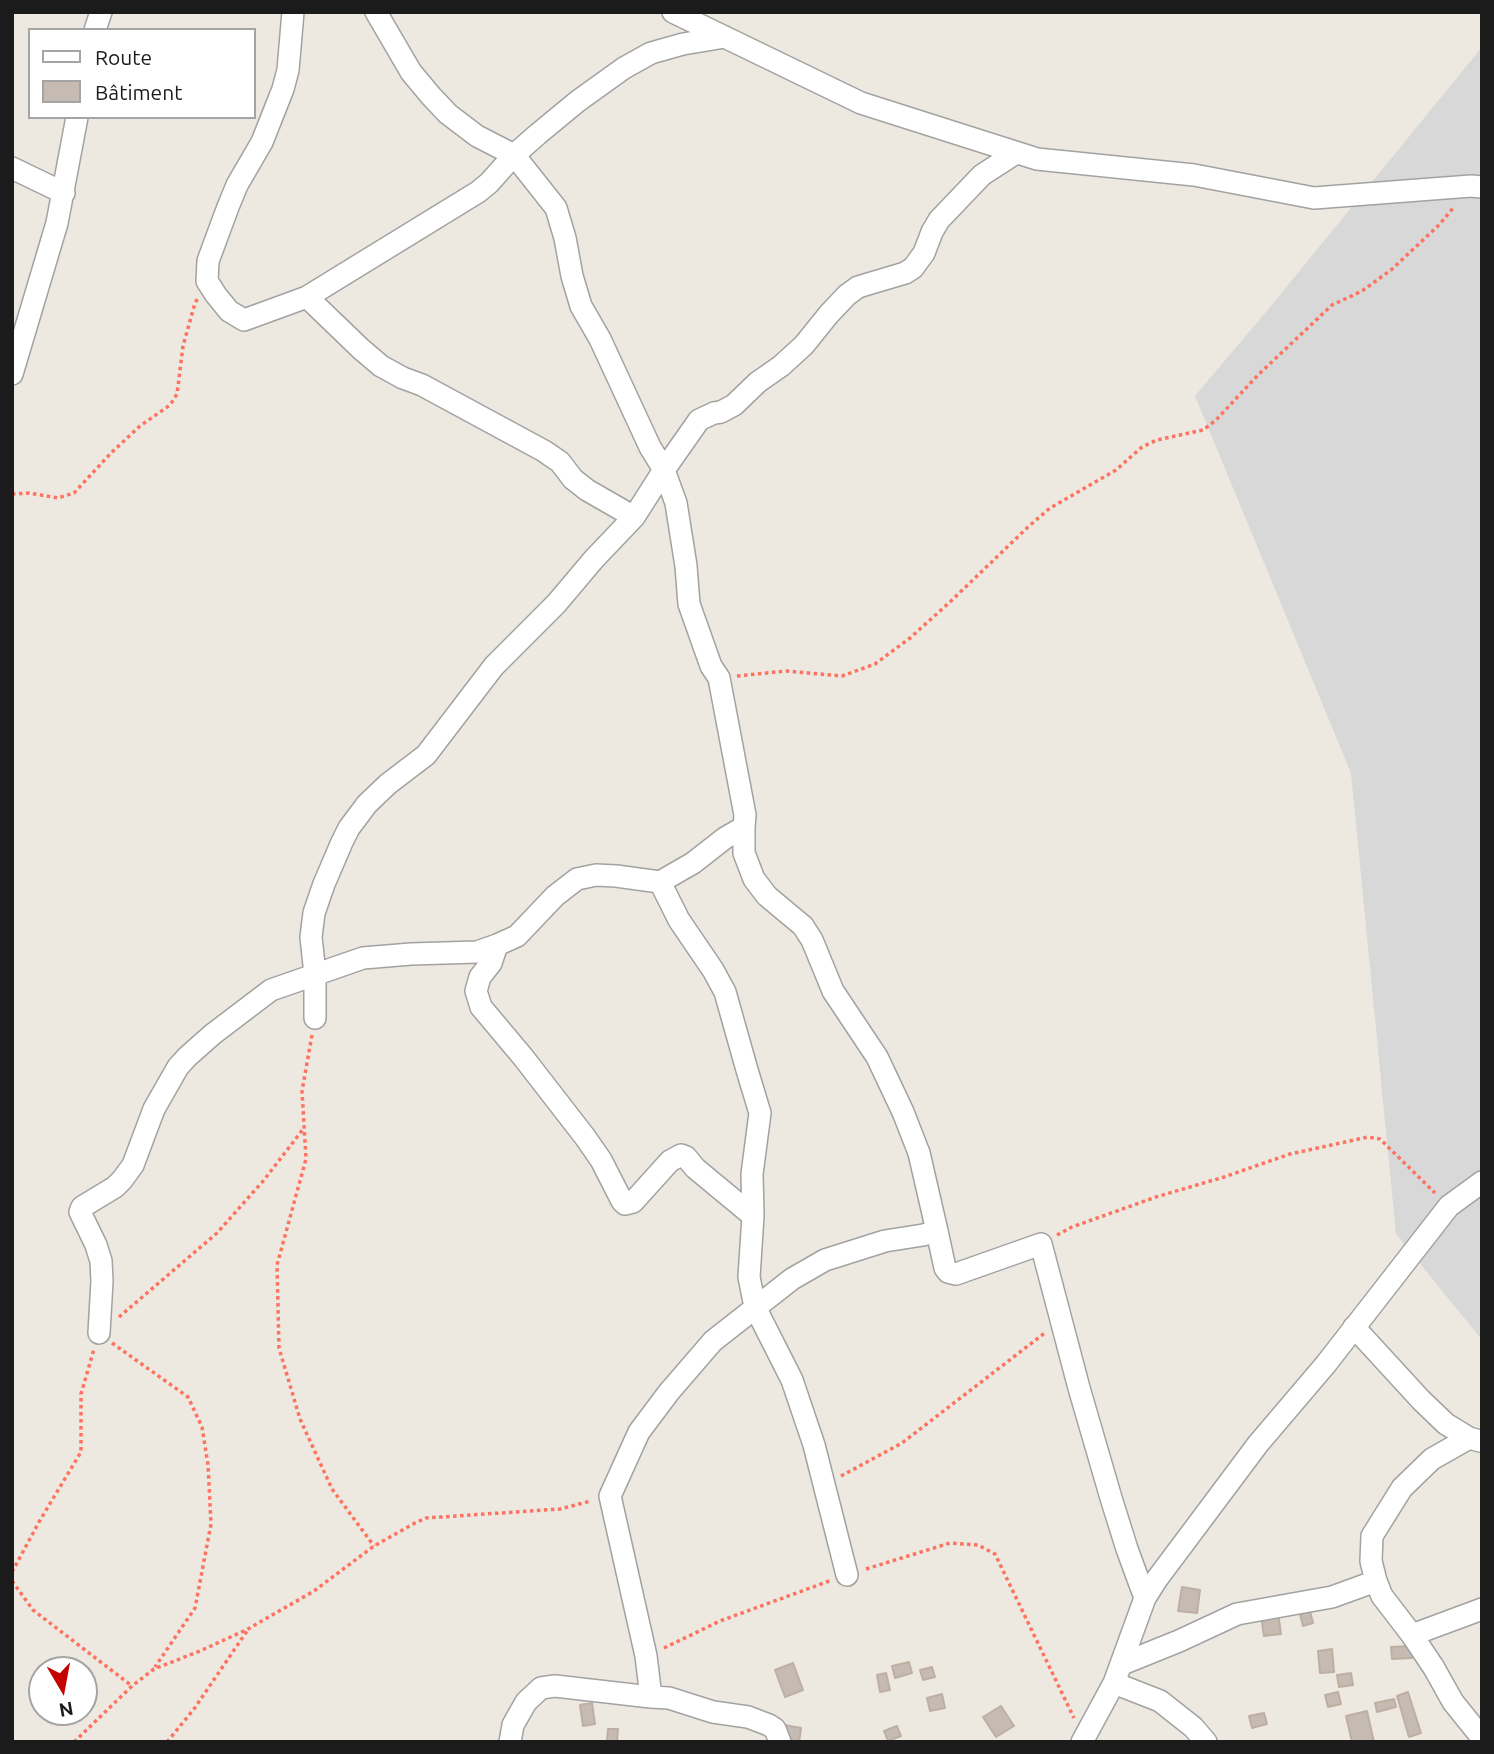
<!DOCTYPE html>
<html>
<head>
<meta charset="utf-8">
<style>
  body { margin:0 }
  #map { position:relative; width:1494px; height:1754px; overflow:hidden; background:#ede9e0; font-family:Ubuntu,sans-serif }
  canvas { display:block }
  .frame { position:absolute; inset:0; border:14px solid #1b1b1b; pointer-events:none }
  .legend { position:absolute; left:28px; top:28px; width:228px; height:91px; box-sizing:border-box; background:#fff; border:2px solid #a4a4a4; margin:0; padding:9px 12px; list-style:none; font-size:21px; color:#1b1b1b }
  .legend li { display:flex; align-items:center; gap:14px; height:35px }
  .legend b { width:35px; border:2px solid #a4a4a4 }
  .north { position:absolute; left:28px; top:1656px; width:70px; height:70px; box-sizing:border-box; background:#fff; border:2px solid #a4a4a4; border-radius:50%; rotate:170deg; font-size:19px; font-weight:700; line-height:28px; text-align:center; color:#1b1b1b }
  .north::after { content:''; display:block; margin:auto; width:24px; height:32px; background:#c60200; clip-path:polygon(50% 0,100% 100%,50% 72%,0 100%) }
</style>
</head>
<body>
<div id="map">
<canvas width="1494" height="1754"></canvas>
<div class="frame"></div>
<ul class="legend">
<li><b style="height:9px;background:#fff"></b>Route</li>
<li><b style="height:19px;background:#c5bbb3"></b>Bâtiment</li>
</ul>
<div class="north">N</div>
</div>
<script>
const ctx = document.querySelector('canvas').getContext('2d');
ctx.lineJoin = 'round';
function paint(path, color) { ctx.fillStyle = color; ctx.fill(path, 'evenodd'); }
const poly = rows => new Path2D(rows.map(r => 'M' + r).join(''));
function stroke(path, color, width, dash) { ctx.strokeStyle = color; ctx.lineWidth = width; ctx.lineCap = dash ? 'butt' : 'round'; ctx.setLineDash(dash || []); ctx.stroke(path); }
paint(poly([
  [1482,47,1482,1340,1396,1234,1351,773,1195,396,1275,301]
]), '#d9d8d8');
const building = poly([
  [1182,1587,1200,1590,1197,1613,1178,1611,1182,1587],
  [1310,1611,1313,1623,1303,1626,1300,1614,1310,1611],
  [1278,1613,1281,1634,1264,1636,1261,1615,1278,1613],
  [1411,1646,1412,1658,1392,1659,1391,1647,1411,1646],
  [1332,1649,1334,1672,1320,1673,1318,1651,1332,1649],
  [909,1662,912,1673,895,1678,892,1666,909,1662],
  [793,1663,803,1690,785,1697,775,1670,793,1663],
  [932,1667,935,1677,923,1680,920,1670,932,1667],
  [886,1673,890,1690,880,1692,877,1675,886,1673],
  [1351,1673,1353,1685,1339,1687,1337,1675,1351,1673],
  [1338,1692,1341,1704,1328,1707,1325,1695,1338,1692],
  [1408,1692,1421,1733,1409,1737,1397,1696,1408,1692],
  [942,1694,945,1708,930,1711,927,1698,942,1694],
  [1394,1699,1396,1707,1377,1712,1375,1703,1394,1699],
  [592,1703,595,1724,583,1726,580,1705,592,1703],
  [1001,1706,1014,1726,996,1737,983,1717,1001,1706],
  [1367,1711,1374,1742,1352,1742,1346,1716,1367,1711],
  [1264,1713,1267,1724,1252,1728,1249,1716,1264,1713],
  [779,1724,801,1728,799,1742,787,1742,779,1724],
  [897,1726,901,1736,888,1741,884,1731,897,1726],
  [608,1729,618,1729,617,1742,607,1742,608,1729]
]);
paint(building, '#c5bbb3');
stroke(building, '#bfafa2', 2);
const street = poly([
  [293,12,288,70,283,89,262,142,237,185,228,207,208,261,207,281,216,295,229,311,244,320,307,297,478,192,489,183,514,155,538,134,578,101,624,68,651,53,683,44,725,37],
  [376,12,411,72,431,96,448,114,477,136,514,155,556,208,565,238,572,276,581,306,600,339,650,447,664,470,676,503,686,566,689,604,711,666,719,678,745,815,744,827,725,838,693,863,660,882,679,920,713,970,725,992,747,1070,760,1113,752,1174,753,1216,749,1277,755,1307,792,1380,814,1445,847,1575],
  [673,12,861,103,1037,159,1194,175,1314,198,1471,186,1482,187],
  [95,30,101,12],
  [12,168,64,193],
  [307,297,361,349,381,366,403,378,422,385,544,451,560,462,573,479,587,490,634,517],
  [12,374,57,223,77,117],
  [744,827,744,853,754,879,767,896,803,926,812,940,833,991,877,1057,903,1112,919,1153,937,1231],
  [497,945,491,963,480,977,476,991,481,1007,523,1057,585,1137,601,1160,622,1201,625,1204,633,1202,670,1161,681,1155,686,1157,695,1168,753,1216],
  [315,1018,315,974,311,937,314,913,324,884,342,842,349,828,367,804,388,784,426,755,494,666,556,604,594,559,634,517,664,470,699,420,714,413,721,412,734,405,758,382,781,366,804,345,829,314,847,295,858,287,905,273,913,268,924,253,932,232,939,220,982,175,1016,153],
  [1354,1327,1421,1400,1446,1424,1469,1438,1480,1441],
  [99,1333,102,1281,101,1261,96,1245,80,1212,82,1207,115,1187,122,1180,133,1165,154,1109,178,1067,187,1057,213,1034,271,990,363,958,411,954,477,952,497,945,517,936,555,896,577,879,596,875,616,876,660,882],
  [1469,1438,1432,1459,1402,1488,1372,1536,1371,1561,1376,1581,1382,1596,1412,1635,1434,1668,1453,1702,1482,1738],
  [1412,1635,1482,1609],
  [1122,1664,1179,1641,1237,1614,1332,1597,1376,1581],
  [1114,1683,1160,1701,1193,1727,1206,1742],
  [510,1742,513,1725,526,1702,541,1688,555,1686,651,1697],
  [780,1742,775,1729,769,1725,748,1717,713,1712,669,1698,651,1697,646,1656,610,1496,639,1432,669,1392,713,1341,792,1279,825,1260,885,1241,923,1235,937,1231,945,1268,948,1272,956,1274,1041,1244,1079,1388,1111,1498,1127,1549,1145,1598],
  [1082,1742,1114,1683,1145,1598,1157,1579,1258,1444,1326,1364,1449,1206,1482,1182]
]);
stroke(street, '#a2a2a2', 24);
stroke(poly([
  [12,494,29,493,58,498,74,493,111,453,140,426,170,405,177,394,183,346,195,303,198,298],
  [737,676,786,671,842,676,875,664,910,638,951,601,1028,527,1050,508,1116,470,1142,447,1157,440,1203,430,1216,420,1258,375,1332,305,1362,291,1391,270,1439,225,1454,207],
  [312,1035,302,1091,306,1159,277,1265,279,1348,300,1419,332,1489,374,1546],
  [1057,1235,1072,1227,1156,1197,1224,1177,1290,1154,1368,1137,1380,1139,1435,1193],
  [119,1317,217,1233,264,1180,304,1128],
  [112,1343,188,1397,202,1427,208,1465,211,1524,195,1608,155,1667],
  [841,1476,902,1443,1046,1332],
  [866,1569,950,1543,978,1545,995,1554,1074,1718],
  [12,1572,39,1522,81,1452,81,1394,94,1349],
  [12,1581,33,1610,132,1686],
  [664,1648,720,1621,832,1580],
  [74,1742,132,1686,154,1669,200,1651,248,1629,314,1591,374,1546,415,1523,426,1518,560,1509,591,1501],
  [167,1742,194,1709,247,1631]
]), '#fe7260', 3.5, [3.5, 3.5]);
stroke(street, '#fff', 21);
</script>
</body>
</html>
